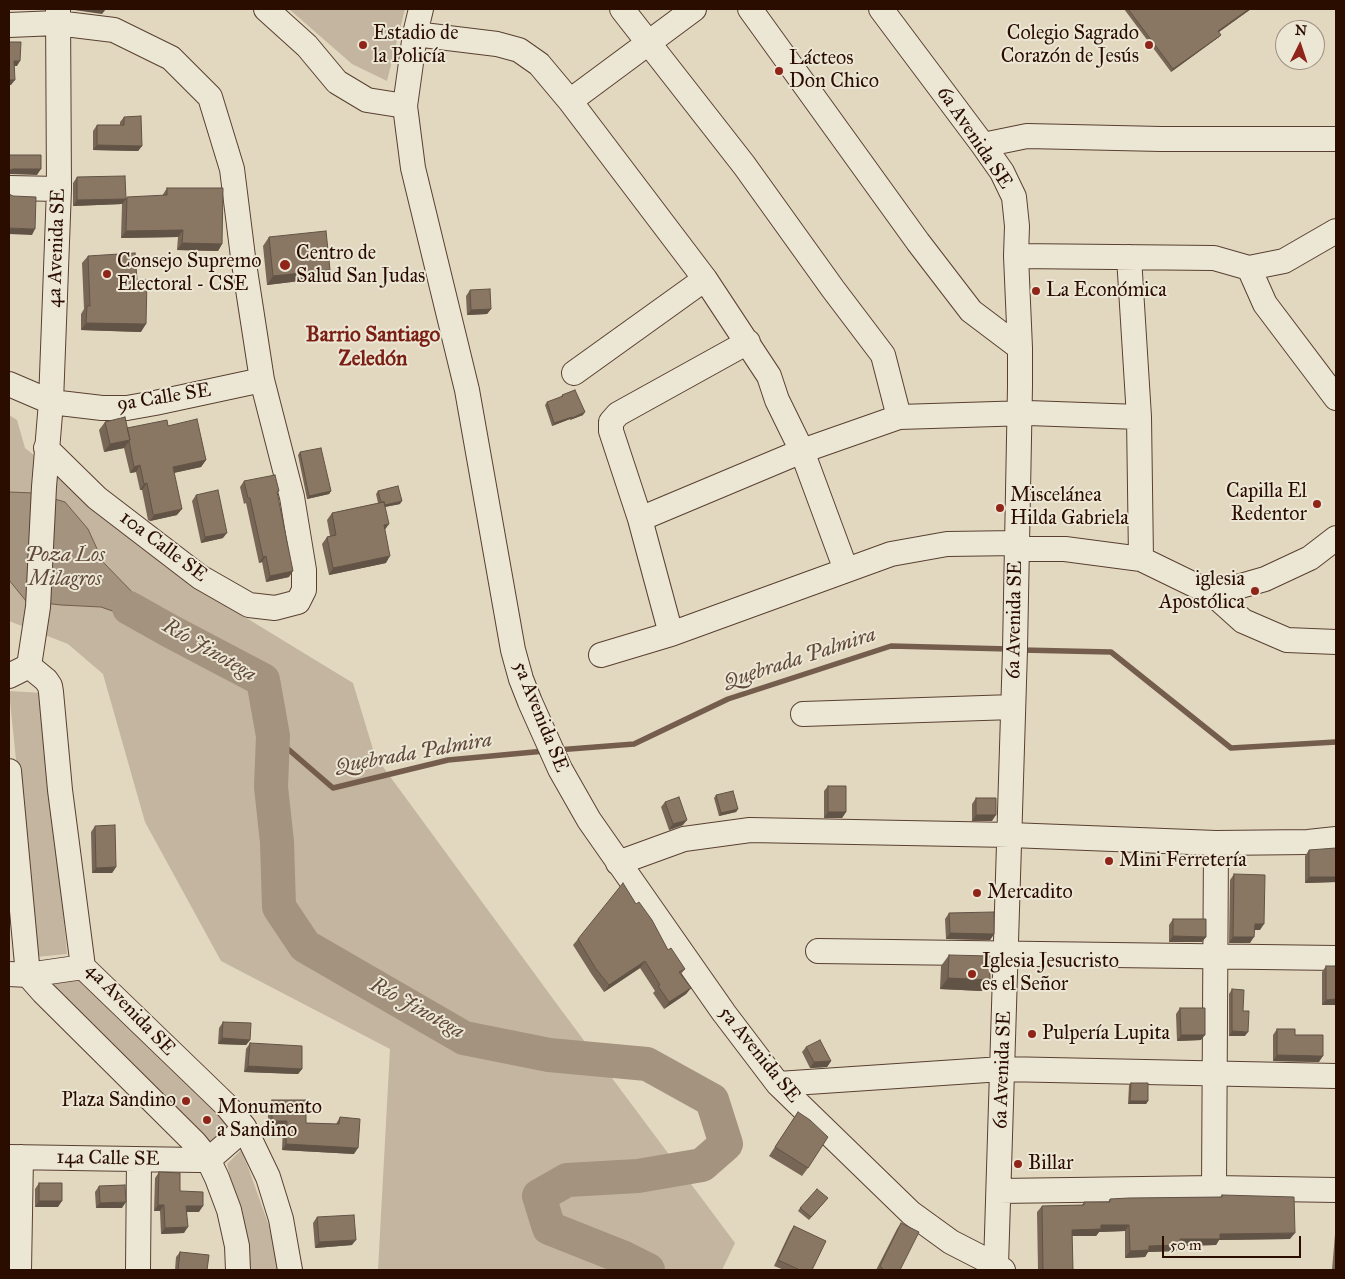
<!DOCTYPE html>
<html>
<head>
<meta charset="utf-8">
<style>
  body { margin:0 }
  #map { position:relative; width:1345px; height:1279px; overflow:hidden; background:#e2d8bf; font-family:"IM FELL Great Primer",serif }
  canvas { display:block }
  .frame { position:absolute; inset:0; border:10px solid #2b0d00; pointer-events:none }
  .north { position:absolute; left:1275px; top:20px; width:50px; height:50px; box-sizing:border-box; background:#ece6d5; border:1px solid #9f8f80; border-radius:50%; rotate:4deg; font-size:14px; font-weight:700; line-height:20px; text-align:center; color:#2b0d00 }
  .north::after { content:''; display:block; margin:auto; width:18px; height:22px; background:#8f2418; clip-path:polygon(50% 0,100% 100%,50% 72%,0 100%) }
  .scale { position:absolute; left:1162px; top:1236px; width:139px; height:22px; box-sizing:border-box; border:2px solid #2b0d00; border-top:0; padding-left:6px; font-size:15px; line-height:18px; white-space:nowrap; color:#2b0d00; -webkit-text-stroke:4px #ece6d5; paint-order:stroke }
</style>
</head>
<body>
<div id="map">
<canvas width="1345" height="1279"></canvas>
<div class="frame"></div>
<div class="north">N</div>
<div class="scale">50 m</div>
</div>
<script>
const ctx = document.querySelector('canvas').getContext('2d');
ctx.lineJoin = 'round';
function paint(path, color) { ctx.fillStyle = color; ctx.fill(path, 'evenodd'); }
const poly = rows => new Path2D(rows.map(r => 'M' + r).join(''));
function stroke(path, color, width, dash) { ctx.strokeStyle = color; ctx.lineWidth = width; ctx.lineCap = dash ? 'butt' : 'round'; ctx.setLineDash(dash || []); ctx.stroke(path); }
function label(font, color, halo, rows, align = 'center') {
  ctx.font = font + ' "IM FELL Great Primer",serif'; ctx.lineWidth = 4; ctx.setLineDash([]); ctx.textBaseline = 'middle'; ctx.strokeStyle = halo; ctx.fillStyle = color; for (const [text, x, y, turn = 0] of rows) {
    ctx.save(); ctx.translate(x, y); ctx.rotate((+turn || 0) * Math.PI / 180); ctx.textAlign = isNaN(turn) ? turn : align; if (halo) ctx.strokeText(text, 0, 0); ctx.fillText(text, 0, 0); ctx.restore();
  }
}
paint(poly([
  [289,9,405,9,387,81,352,64],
  [9,415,17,420,25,448,225,605,353,683,375,756,559,1007,735,1243,722,1270,378,1270,390,1049,221,961,145,822,103,674,68,644,9,621],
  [9,691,43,693,67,954,36,957],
  [81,979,230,1126,214,1147,45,982],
  [241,1150,248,1167,269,1226,280,1270,248,1270,239,1213,227,1164]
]), '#c3b59f');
const water = poly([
  [9,492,34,493,65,502,88,529,103,562,170,631,101,607,61,605,26,601,9,580,9,492]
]);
paint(water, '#a4937e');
stroke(water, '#745d4c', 1);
stroke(poly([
  [1021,650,1111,652,1231,748,1336,742],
  [273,736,333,788,448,760,545,751],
  [557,750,634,744,728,699,891,646,1009,649]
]), '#745d4c', 5.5);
stroke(poly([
  [129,608,170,631,263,680,273,736,271,787,277,842,279,907,305,946,464,1038,549,1055,647,1064,712,1100,726,1144,702,1165,638,1176,567,1180,539,1196,549,1228,622,1257,648,1270]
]), '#a4937e', 34);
const minor = poly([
  [266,9,307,46,337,82,367,100,405,106],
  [421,9,415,34,405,106,413,168,467,390,513,650,521,679,530,702,560,769,589,820,724,1013,778,1084,911,1213,951,1242,990,1262,1003,1270],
  [622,9,744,165,833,289,883,355,899,417],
  [750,9,918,242,971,311,1020,348],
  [881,9,983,145,1002,172,1014,197,1017,226,1016,256,1020,348,1020,386,1015,650,996,1266],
  [9,25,57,23,114,30,171,58,210,97,232,169,243,257,262,380,292,497,304,570,304,590,298,602,275,608,249,605,200,577,97,498,46,448],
  [415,34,497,44,519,50,539,64,570,101,705,279,769,376,777,400,802,451,846,570],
  [570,101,694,9],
  [983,145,1027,136,1161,139,1336,139],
  [9,188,59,189],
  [1016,256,1214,258,1249,268,1284,261,1336,231],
  [1129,257,1139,417,1141,559],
  [1249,268,1265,304,1336,398],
  [574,373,705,279],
  [9,384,51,402,102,408,127,408,155,403,262,380],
  [640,519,802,451,899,417,1028,413,1139,417],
  [1017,549,1065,549,1141,559,1213,594,1243,621,1287,640,1336,642],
  [1213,594,1265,579,1310,558,1336,538],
  [671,634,640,519,611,431,611,422,618,414,748,342],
  [601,655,671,634,891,554,947,544,1017,543],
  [29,666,46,680,50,686,51,692,60,790,83,967,226,1105,244,1127,268,1177,281,1219,290,1270],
  [29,666,38,607,44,487,51,402,59,189,58,9],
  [9,676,29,666],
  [803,714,1013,707],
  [9,771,28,975,43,992,195,1143,208,1159,217,1178,229,1210,237,1246,238,1270],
  [618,863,684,839,750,830,1010,835,1216,843,1308,842,1336,839],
  [818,951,1336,958],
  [9,974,28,975,83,967],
  [778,1084,1002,1069,1336,1076],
  [9,1157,198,1160,208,1159,214,1155,238,1134,244,1127],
  [1214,1188,1216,843],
  [999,1191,1214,1188,1336,1190],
  [19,1270,21,1157],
  [138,1270,139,1160]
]);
stroke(minor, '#594030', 26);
stroke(minor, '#ece6d5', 24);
paint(poly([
  [1124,9,1251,9,1219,32,1219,37,1171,72],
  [124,117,142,146,138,151,93,150,93,131,97,125,120,125,120,122],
  [77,177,126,199,127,197,162,196,167,188,222,244,218,251,177,250,178,237,121,238,122,204,73,206,73,183],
  [269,237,324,278,267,285,263,246],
  [88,256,137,280,141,332,81,330,81,314,84,309,82,263],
  [470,290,491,309,487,314,467,315,466,296],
  [562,395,583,415,570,420,570,419,552,426,545,405,547,402,561,397],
  [105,422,127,428,168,426,206,460,201,467,174,473,177,515,150,521,148,520,142,490,140,490,136,472,130,473,124,448,104,452,99,430],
  [300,452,331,491,329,494,307,499,298,455],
  [244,481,289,577,266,582,262,562,259,563,246,503,244,504,240,487],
  [378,491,400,504,385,507,385,530,386,563,329,575,322,544,327,537,330,536,327,520,332,513,378,503,376,494],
  [196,495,223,538,201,543,192,501],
  [828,786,846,812,842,818,824,818,824,791],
  [716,795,738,809,736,812,719,816,714,798],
  [976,798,992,821,972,821,972,804],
  [665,802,683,825,669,830,661,807],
  [95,826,116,867,112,873,92,873,91,832],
  [1309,850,1336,882,1305,883,1305,856],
  [1234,874,1260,930,1254,930,1250,943,1229,943,1230,880],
  [636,904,668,950,685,969,681,974,691,988,686,994,664,1009,653,993,655,991,640,968,604,992,592,975,573,945,578,939],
  [949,913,994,934,990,940,946,939,945,919],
  [1173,919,1206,937,1202,942,1169,942,1169,925],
  [949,955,982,991,940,989,941,966],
  [1326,966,1336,966,1336,1005,1322,1005,1322,972],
  [1232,989,1243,1011,1245,1036,1229,1036,1229,994],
  [1180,1008,1201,1040,1177,1041,1176,1014],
  [223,1022,250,1040,246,1045,218,1044,219,1028],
  [1277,1029,1295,1035,1319,1062,1273,1061,1273,1035],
  [250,1043,302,1069,298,1074,244,1072,246,1049],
  [806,1047,831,1061,827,1067,810,1068,802,1052],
  [1131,1083,1148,1101,1146,1104,1128,1104,1129,1085],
  [272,1100,306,1123,336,1124,340,1117,354,1154,282,1150,283,1127,268,1127,268,1106],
  [798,1112,808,1168,802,1176,769,1156],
  [159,1172,180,1191,199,1212,187,1212,184,1233,161,1234,160,1211,154,1211,155,1178],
  [39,1183,58,1207,35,1207,35,1189],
  [99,1186,122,1208,96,1208,95,1192],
  [1222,1195,1290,1239,1219,1240,1216,1245,1179,1246,1176,1251,1148,1252,1145,1257,1125,1258,1125,1231,1099,1232,1096,1236,1072,1236,1073,1270,1038,1270,1037,1212,1042,1206,1082,1205,1084,1202,1108,1202,1110,1199,1220,1197],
  [828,1198,809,1220,798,1211,800,1208],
  [317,1217,352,1245,315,1248,313,1223],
  [901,1223,900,1270,876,1270,897,1229],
  [1336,1223,1336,1270,1332,1270],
  [794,1226,812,1270,784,1270,774,1266,790,1232],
  [180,1252,207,1270,175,1270,176,1257]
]), '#765');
paint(poly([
  [75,9,106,9,102,14,74,10],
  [1249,9,1251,9,1216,34,1218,31],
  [1221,35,1219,37,1171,72,1173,69],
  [14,61,20,61,17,66,11,66],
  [9,80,15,80,11,85,9,85],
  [97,145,142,146,138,151,93,150],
  [13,169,41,169,37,175,9,174,9,170],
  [126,199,122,204,73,206,77,200],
  [9,228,35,229,32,235,9,234],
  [183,230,178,237,121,238,126,231],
  [182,243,222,244,218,251,177,250],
  [330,270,324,278,267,285,273,276],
  [491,309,487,314,467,315,471,310],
  [86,323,146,324,141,332,81,330],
  [585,412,583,415,570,420,572,418],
  [572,417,570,419,552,426,554,423],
  [130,440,124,448,104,452,110,444],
  [206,460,201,467,168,474,173,467],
  [140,465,136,472,130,473,134,467],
  [147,483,142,490,140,490,144,484],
  [331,491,329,494,307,499,309,496],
  [402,501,400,504,379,508,381,506],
  [182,509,177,515,150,521,154,515],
  [389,524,384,531,384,525],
  [227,533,223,538,201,543,205,537],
  [266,556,262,562,259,563,263,557],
  [390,556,386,563,329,575,333,568],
  [293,571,289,577,266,582,270,576],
  [738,809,736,812,719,816,721,813],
  [828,812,846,812,842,818,824,818],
  [976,815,996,815,992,821,972,821],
  [687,820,683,825,669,830,673,824],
  [116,867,112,873,92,873,96,868],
  [1309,877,1336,877,1336,882,1305,883],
  [1255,924,1264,924,1260,930,1251,930],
  [950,933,994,934,990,940,946,939],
  [1173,936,1206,937,1202,942,1169,942],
  [1233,937,1254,937,1250,943,1229,943],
  [645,961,640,968,604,992,609,985],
  [948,978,990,980,982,991,940,989],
  [691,988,686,994,664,1009,669,1002],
  [1336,999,1336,1005,1322,1005,1326,1000],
  [1232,1031,1248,1032,1245,1036,1229,1036],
  [1181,1035,1205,1035,1201,1040,1177,1041],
  [222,1038,250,1040,246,1045,218,1044],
  [1277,1055,1323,1056,1319,1062,1273,1061],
  [831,1061,827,1067,810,1068,814,1062],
  [248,1066,302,1069,298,1074,244,1072],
  [1130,1101,1148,1101,1146,1104,1128,1104],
  [272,1121,287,1121,283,1127,268,1127],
  [286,1144,358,1148,354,1154,282,1150],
  [39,1201,62,1201,58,1207,35,1207],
  [126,1202,122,1208,96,1208,100,1203],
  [158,1205,164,1205,160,1211,154,1211],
  [186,1206,203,1206,199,1212,182,1212],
  [1101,1225,1129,1225,1125,1231,1099,1232,1096,1236,1068,1236,1072,1230],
  [188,1227,184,1233,161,1234,165,1228],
  [1295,1233,1290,1239,1219,1240,1216,1245,1179,1246,1176,1251,1148,1252,1145,1257,1125,1258,1130,1251,1180,1239,1220,1234],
  [356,1240,352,1245,315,1248,319,1242]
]), '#615345');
const building = poly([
  [1128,9,1249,9,1218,31,1221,35,1173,69,1128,9],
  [9,42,21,42,20,61,14,61,15,80,9,80,9,42],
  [141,116,142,146,97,145,97,125,124,125,124,117,141,116],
  [9,155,41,155,41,169,13,169,9,170,9,155],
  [125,176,126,199,77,200,77,177,125,176],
  [167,188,223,188,222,244,182,243,183,230,126,231,127,197,167,195,167,188],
  [9,194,13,196,36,197,35,229,9,228,9,194],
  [326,231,330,270,273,276,269,237,326,231],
  [135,253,137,280,147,280,146,324,86,323,87,306,90,306,88,256,135,253],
  [490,289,491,309,471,310,470,290,490,289],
  [575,390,585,412,572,418,572,417,554,423,547,402,563,396,562,395,575,390],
  [125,417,130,440,110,444,105,422,125,417],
  [197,419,206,460,173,467,182,509,154,515,153,514,147,483,144,484,140,465,134,467,129,441,130,440,127,428,167,420,168,426,197,419],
  [321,448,331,491,309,496,300,452,321,448],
  [275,475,279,491,277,492,293,571,270,576,266,556,263,557,250,498,248,498,244,481,275,475],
  [398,486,402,501,385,505,384,502,381,502,378,491,398,486],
  [218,490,227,533,205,537,196,495,218,490],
  [384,502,389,524,384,525,390,556,333,568,327,537,336,535,332,513,384,502],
  [828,786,846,786,846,812,828,812,828,786],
  [733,791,738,809,721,813,716,795,733,791],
  [679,797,687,820,673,824,665,802,679,797],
  [976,798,996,798,996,815,976,815,976,798],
  [115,825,116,867,96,868,95,826,115,825],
  [1336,848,1336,877,1309,877,1309,850,1336,848],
  [1234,874,1265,875,1264,924,1255,924,1254,937,1233,937,1234,874],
  [623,883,636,904,639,902,652,920,668,950,671,948,685,969,679,972,691,988,669,1002,658,986,660,985,645,961,609,985,596,969,578,939,623,883],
  [994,912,994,934,950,933,949,913,994,912],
  [1173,919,1206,919,1206,937,1173,936,1173,919],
  [949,955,990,956,990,980,948,978,949,955],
  [1326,966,1336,966,1336,999,1326,1000,1326,966],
  [1232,989,1244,990,1243,1011,1249,1011,1248,1032,1232,1031,1232,989],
  [1180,1008,1205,1008,1205,1035,1181,1035,1180,1008],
  [223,1022,251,1023,250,1040,222,1038,223,1022],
  [1277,1029,1295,1029,1295,1035,1323,1035,1323,1056,1277,1055,1277,1029],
  [820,1040,831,1061,814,1062,806,1047,820,1040],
  [250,1043,302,1046,302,1069,248,1066,250,1043],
  [1131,1083,1148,1083,1148,1101,1130,1101,1131,1083],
  [272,1100,306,1100,306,1123,339,1124,340,1117,360,1119,358,1148,286,1144,287,1121,272,1121,272,1100],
  [798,1112,810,1120,828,1137,808,1168,775,1147,798,1112],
  [159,1172,180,1173,180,1191,203,1192,203,1206,186,1206,188,1227,165,1228,164,1205,158,1205,159,1172],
  [39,1183,62,1183,62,1201,39,1201,39,1183],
  [125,1185,126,1202,100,1203,99,1186,125,1185],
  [817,1189,828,1198,811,1217,800,1208,817,1189],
  [1222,1195,1294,1197,1295,1233,1220,1234,1220,1239,1180,1239,1180,1245,1149,1246,1149,1250,1130,1251,1129,1225,1101,1225,1101,1229,1072,1230,1073,1270,1043,1270,1042,1206,1084,1205,1084,1202,1110,1202,1110,1199,1129,1198,1222,1197,1222,1195],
  [354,1215,356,1240,319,1242,317,1217,354,1215],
  [901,1223,919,1232,900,1270,884,1270,880,1266,901,1223],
  [794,1226,826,1241,812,1270,800,1270,778,1260,794,1226],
  [180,1252,209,1255,207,1270,178,1270,180,1252]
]);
paint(building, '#8a7763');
stroke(building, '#615345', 1);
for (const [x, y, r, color] of [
  [363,45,5,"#8f2418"],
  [1149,45,5,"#8f2418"],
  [779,71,5,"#8f2418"],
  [285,265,6,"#8f2418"],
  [107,274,5,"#8f2418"],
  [1036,291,5,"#8f2418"],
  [1317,504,5,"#8f2418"],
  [1000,508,5,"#8f2418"],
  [1255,591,5,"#8f2418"],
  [1109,861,5,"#8f2418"],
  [977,893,5,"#8f2418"],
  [972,974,5,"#8f2418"],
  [1032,1034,5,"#8f2418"],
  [186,1101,5,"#8f2418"],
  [207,1120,5,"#8f2418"],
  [1018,1164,5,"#8f2418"]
]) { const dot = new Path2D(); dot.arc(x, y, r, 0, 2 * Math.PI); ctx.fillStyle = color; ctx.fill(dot); stroke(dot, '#ece6d5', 2); }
label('20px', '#2b0d00', '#ece6d5', [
  ["Estadio de",373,34],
  ["la Policía",373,57],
  ["Colegio Sagrado",1139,34,"right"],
  ["Corazón de Jesús",1139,57,"right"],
  ["Lácteos",789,59],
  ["Don Chico",789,82],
  ["Centro de",296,254],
  ["Salud San Judas",296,277],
  ["Consejo Supremo",117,262],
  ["Electoral - CSE",117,285],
  ["La Económica",1046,291],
  ["Capilla El",1307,492,"right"],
  ["Redentor",1307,515,"right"],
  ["Miscelánea",1010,496],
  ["Hilda Gabriela",1010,519],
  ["iglesia",1245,580,"right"],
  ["Apostólica",1245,603,"right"],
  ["Mini Ferretería",1119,861],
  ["Mercadito",987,893],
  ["Iglesia Jesucristo",982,962],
  ["es el Señor",982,985],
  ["Pulpería Lupita",1042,1034],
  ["Plaza Sandino",176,1101,"right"],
  ["Monumento",217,1108],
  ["a Sandino",217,1131],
  ["Billar",1028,1164]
], 'left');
label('20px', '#2b0d00', '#ece6d5', [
  ["6a Avenida SE",974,138,56],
  ["4a Avenida SE",57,248,-88],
  ["9a Calle SE",164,398,-9],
  ["10a Calle SE",163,547,37],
  ["6a Avenida SE",1015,620,-89],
  ["5a Avenida SE",540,717,68],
  ["4a Avenida SE",130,1010,46],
  ["5a Avenida SE",759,1055,51],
  ["6a Avenida SE",1003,1070,-88],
  ["14a Calle SE",108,1159,1]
]);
label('bold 21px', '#7a1f14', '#ece6d5', [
  ["Barrio Santiago",373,336],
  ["Zeledón",373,360]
]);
label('italic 21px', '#614939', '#ece6d5', [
  ["Poza Los",65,556],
  ["Milagros",65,580],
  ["Río Jinotega",209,651,30],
  ["Quebrada Palmira",800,659,-18],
  ["Quebrada Palmira",414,754,-10],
  ["Río Jinotega",417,1009,29]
]);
</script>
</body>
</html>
